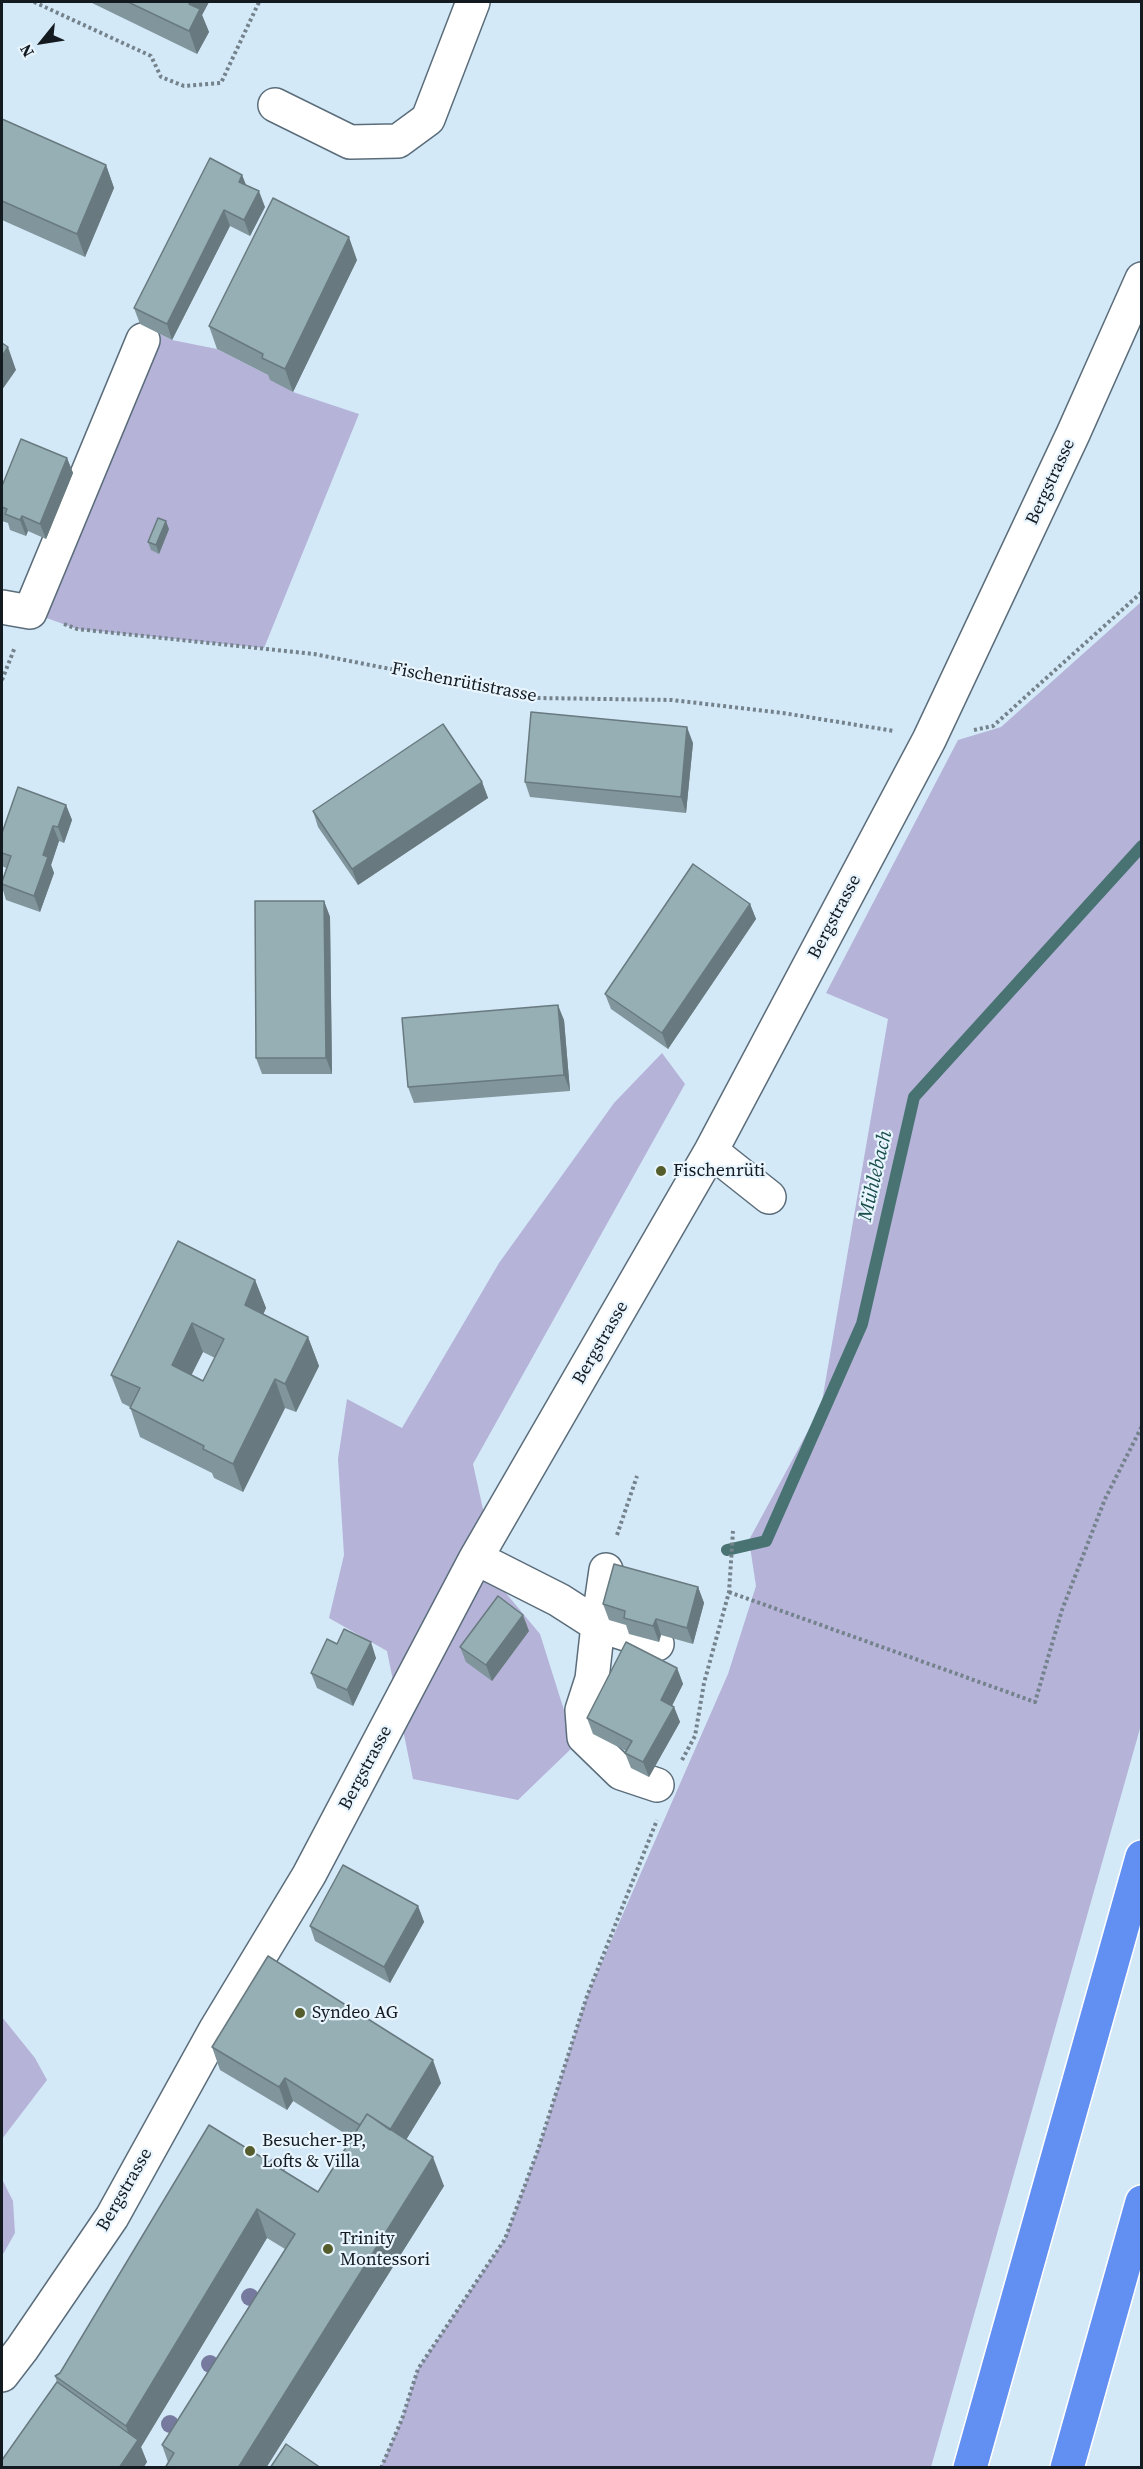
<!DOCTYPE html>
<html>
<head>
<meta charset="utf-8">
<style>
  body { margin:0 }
  #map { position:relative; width:1143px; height:2469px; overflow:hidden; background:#d4e9f8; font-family:"Source Serif 4",serif }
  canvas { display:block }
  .frame { position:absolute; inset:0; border:3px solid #131a20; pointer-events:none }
  .north { position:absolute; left:12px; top:12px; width:60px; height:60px; -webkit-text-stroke:4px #e8f5fe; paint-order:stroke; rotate:240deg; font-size:16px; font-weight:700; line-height:24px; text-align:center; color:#131a20 }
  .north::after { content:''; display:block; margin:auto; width:21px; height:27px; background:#131a20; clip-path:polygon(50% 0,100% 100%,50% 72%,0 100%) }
</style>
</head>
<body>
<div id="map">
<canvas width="1143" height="2469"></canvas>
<div class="frame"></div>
<div class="north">N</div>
</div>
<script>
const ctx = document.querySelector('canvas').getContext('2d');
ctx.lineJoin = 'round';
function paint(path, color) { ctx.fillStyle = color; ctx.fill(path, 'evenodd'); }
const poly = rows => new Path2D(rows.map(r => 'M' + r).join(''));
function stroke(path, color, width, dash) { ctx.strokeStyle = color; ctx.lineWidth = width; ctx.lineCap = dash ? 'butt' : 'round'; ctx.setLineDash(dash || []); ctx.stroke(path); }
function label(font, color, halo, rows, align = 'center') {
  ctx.font = font + ' "Source Serif 4",serif'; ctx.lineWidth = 4.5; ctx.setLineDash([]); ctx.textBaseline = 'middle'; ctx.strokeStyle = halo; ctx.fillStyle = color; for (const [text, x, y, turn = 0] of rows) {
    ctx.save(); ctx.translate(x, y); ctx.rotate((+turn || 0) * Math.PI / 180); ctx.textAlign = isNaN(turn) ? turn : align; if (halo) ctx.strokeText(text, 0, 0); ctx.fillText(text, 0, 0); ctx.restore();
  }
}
paint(poly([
  [148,328,172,340,217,349,272,377,293,392,359,414,264,648,77,629,30,612],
  [1141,602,1141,1725,931,2467,381,2467,402,2419,418,2369,505,2239,538,2150,587,1996,728,1674,756,1586,749,1540,821,1407,888,1019,826,993,958,740,1001,727],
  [662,1053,685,1084,473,1464,500,1586,540,1634,575,1745,518,1800,413,1779,387,1651,329,1618,344,1555,338,1459,347,1399,402,1428,499,1263,614,1103],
  [2,2017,35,2058,47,2080,2,2139],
  [2,2179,13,2201,15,2233,2,2256]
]), '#b5b3d8');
stroke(poly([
  [727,1550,766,1541,862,1324,914,1097,1142,846]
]), '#487372', 12);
const minor = poly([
  [275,105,350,142,398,141,428,119,473,2],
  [2,607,30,612,143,340],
  [711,1151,769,1197],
  [476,1558,559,1600,598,1625,592,1679,582,1710,584,1737,621,1773,657,1785],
  [606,1570,598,1625,657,1644],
  [2,2375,22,2349,112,2217,216,2029,309,1875,476,1558,711,1151,929,740,1073,434,1142,279]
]);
const highway = poly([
  [970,2468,1142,1857],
  [1067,2468,1142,2202]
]);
stroke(minor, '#5b6d7a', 36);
stroke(highway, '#fff', 36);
stroke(poly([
  [34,2,151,56,161,77,184,86,221,83,259,2],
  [64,624,77,629,314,654,538,698,672,700,783,713,894,731],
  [2,680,15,647],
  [974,730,993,726,1142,592],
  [617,1535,637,1476],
  [729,1592,1035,1702,1062,1610,1105,1499,1142,1426],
  [682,1760,695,1736,704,1683,729,1592,733,1531],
  [381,2468,402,2419,418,2369,505,2239,538,2150,587,1996,657,1820]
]), '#74828c', 4, [3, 3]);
stroke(minor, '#fff', 33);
stroke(highway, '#6190f2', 33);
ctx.fillStyle = '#767a9e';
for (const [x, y] of [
  [277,2166],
  [250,2297],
  [210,2364],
  [170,2424]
]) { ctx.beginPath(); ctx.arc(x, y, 9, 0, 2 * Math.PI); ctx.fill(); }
paint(poly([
  [90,2,209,2,202,15,209,32,197,54],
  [2,119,106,165,114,188,85,257,2,220],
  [242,175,246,185,265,207,250,236,230,226,172,340,140,324,134,308],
  [357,260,293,392,270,380,268,375,217,349,209,326],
  [67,458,73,473,46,539,28,531,26,536,10,530,8,523,2,521,2,486],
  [169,529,159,554,151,550,148,542],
  [693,743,686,813,530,797,525,782],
  [482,782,488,798,358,885,318,827,313,811],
  [66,805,72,820,64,843,59,841,51,865,54,873,40,912,6,900,2,887,2,882,6,868,2,866,2,833],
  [324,901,330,917,332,1074,262,1074,256,1058],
  [750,904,756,919,668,1049,611,1009,605,994],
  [564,1020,570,1091,414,1103,408,1087],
  [255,1280,266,1308,263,1314,308,1337,319,1366,296,1412,285,1408,243,1492,214,1478,212,1473,140,1437,130,1407,122,1403,111,1375],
  [203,1352,215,1358,203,1381,191,1375],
  [698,1587,704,1603,693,1644,661,1635,659,1642,629,1634,626,1625,609,1620,603,1604],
  [529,1631,492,1681,466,1662,460,1647],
  [337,1644,376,1658,353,1706,317,1688,311,1673],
  [677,1668,683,1684,672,1706,674,1707,680,1722,649,1777,631,1768,625,1753,626,1751,593,1734,587,1718],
  [418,1906,424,1922,390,1983,315,1941,310,1926],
  [212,2047,441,2083,406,2140,444,2186,266,2468,165,2468,168,2462,162,2445,285,2249,267,2238,141,2447,147,2462,143,2468,2,2468,57,2382,55,2376,60,2373,209,2125,318,2192,352,2138,293,2101,287,2110,220,2070]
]), '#80969c');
paint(poly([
  [190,2,209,2,202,15,209,32,197,54,189,31,189,4],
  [106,165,114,188,85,257,77,234],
  [242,175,248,190,239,182],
  [259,191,265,207,250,236,244,220],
  [224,210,230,226,172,340,167,324],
  [349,237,357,260,293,392,285,369],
  [8,347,16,370,2,390,2,356],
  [67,458,73,473,46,539,40,524],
  [22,516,28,531,26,536,20,520],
  [166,521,169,529,159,554,156,545],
  [687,727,693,743,686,813,681,797],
  [482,782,488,798,358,885,352,869],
  [66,805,72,820,64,843,58,827],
  [53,826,59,841,51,865,54,873,40,912,34,896,43,855],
  [324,901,330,917,332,1074,326,1058],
  [750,904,756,919,668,1049,662,1033],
  [558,1005,564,1020,570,1091,564,1075],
  [255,1280,266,1308,255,1334,245,1305],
  [192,1323,203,1352,182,1394,172,1365],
  [308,1337,319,1366,296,1412,285,1384],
  [275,1379,285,1408,243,1492,233,1464],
  [698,1587,704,1603,693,1644,687,1628],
  [523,1615,529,1631,492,1681,486,1665],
  [656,1619,661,1635,659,1642,653,1626],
  [371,1642,376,1658,353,1706,347,1690],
  [677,1668,683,1684,667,1715,661,1700],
  [674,1707,680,1722,649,1777,643,1762],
  [418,1906,424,1922,390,1983,384,1967],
  [433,2060,441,2083,396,2156,388,2133],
  [285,2078,293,2101,287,2110,279,2087],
  [433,2157,444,2186,266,2468,238,2468],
  [257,2209,267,2238,141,2447,147,2462,143,2468,119,2468,133,2447,126,2426]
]), '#687a7f');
const building = poly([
  [128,2,190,2,189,4,200,9,189,31,128,2],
  [2,119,106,165,77,234,2,201,2,119],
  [210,158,242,175,239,182,259,191,244,220,224,210,167,324,134,308,210,158],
  [273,198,349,237,285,369,262,358,263,354,209,326,273,198],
  [2,343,8,347,2,356,2,343],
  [21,439,67,458,40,524,22,516,20,520,5,514,7,509,2,507,2,486,21,439],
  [158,518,166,521,156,545,148,542,158,518],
  [531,712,687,727,681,797,525,782,531,712],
  [443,724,482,782,352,869,313,811,443,724],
  [18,787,66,805,58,827,53,826,43,855,48,857,34,896,2,884,2,882,11,856,2,853,2,833,18,787],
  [693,864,750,904,662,1033,605,994,693,864],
  [255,901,324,901,326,1058,256,1058,255,901],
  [558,1005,564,1075,408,1087,402,1018,558,1005],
  [178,1241,255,1280,245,1305,308,1337,285,1384,275,1379,233,1464,203,1449,204,1446,130,1408,140,1388,111,1375,178,1241],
  [192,1323,224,1339,203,1381,172,1365,192,1323],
  [614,1564,698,1587,687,1628,656,1619,653,1626,624,1618,625,1611,603,1604,614,1564],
  [498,1596,523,1615,486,1665,460,1647,498,1596],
  [344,1629,371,1642,347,1690,311,1673,327,1639,337,1644,344,1629],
  [626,1642,677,1668,661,1700,674,1707,643,1762,625,1753,632,1741,587,1718,626,1642],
  [343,1865,418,1906,384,1967,310,1926,343,1865],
  [268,1956,433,2060,390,2130,367,2114,360,2125,285,2078,279,2087,212,2047,268,1956],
  [367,2114,433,2157,238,2468,165,2468,174,2453,162,2445,295,2234,257,2209,126,2426,55,2376,60,2373,209,2125,318,2192,367,2114],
  [57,2382,138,2440,119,2468,2,2468,2,2460,57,2382],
  [286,2444,321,2468,270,2468,286,2444]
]);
paint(building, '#95afb5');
stroke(building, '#687a7f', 1.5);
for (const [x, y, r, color] of [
  [661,1171,6,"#555d2c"],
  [300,2013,6,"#555d2c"],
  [250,2151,6,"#555d2c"],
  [328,2249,6,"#555d2c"]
]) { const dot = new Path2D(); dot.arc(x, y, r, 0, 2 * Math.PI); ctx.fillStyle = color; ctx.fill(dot); stroke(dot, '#e8f5fe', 2); }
label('18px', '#131a20', '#e8f5fe', [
  ["Bergstrasse",1051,482,-65],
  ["Fischenrütistrasse",464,683,11],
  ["Bergstrasse",835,917,-62],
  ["Bergstrasse",601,1343,-60],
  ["Bergstrasse",366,1768,-62],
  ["Bergstrasse",125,2190,-60]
]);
label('18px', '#131a20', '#e8f5fe', [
  ["Fischenrüti",673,1171],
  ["Syndeo AG",312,2013],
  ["Besucher-PP,",262,2141],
  ["Lofts & Villa",262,2162],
  ["Trinity",340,2239],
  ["Montessori",340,2260]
], 'left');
label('italic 20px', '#1a4e4b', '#e8f5fe', [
  ["Mühlebach",876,1176,-77]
]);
</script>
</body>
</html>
